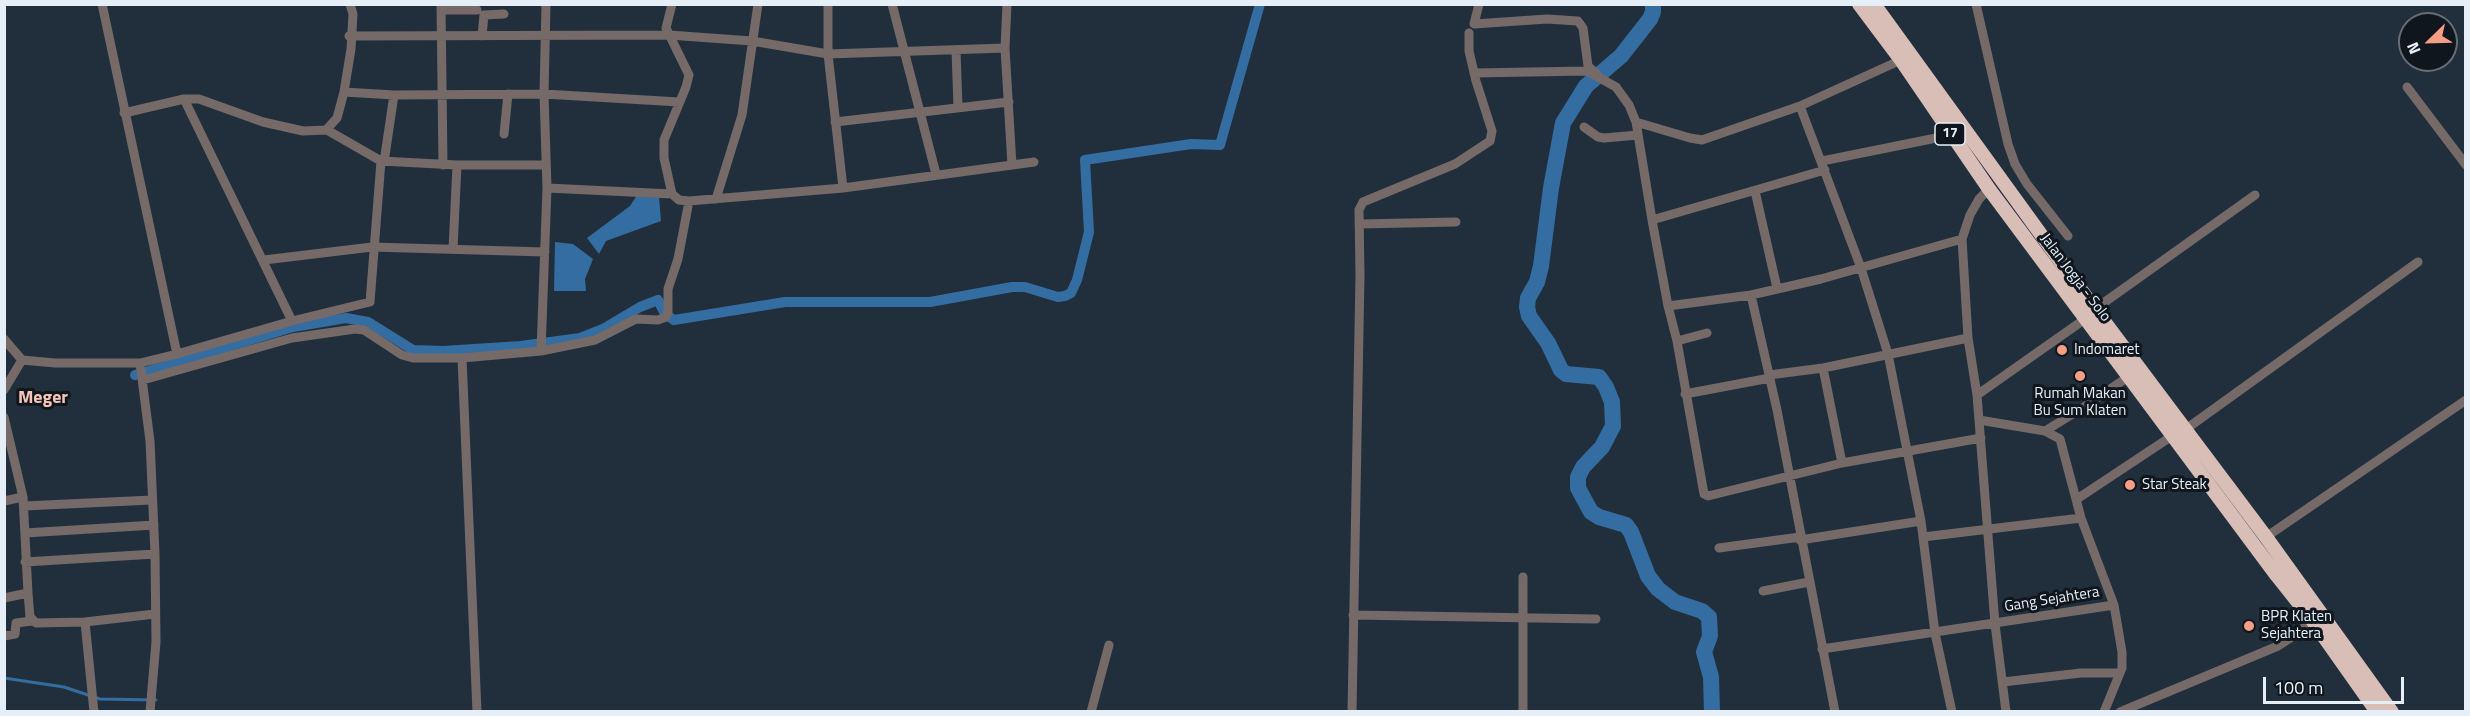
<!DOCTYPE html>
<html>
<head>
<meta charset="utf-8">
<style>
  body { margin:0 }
  #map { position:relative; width:2470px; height:716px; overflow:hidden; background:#212f3d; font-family:"Titillium Web",sans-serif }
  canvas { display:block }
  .frame { position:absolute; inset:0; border:6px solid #e6eff8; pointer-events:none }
  .north { position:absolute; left:2398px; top:12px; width:60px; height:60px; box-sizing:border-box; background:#10161d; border:2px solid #666d75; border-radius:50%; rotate:247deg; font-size:16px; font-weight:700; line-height:24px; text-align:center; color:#e6eff8 }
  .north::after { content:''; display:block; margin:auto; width:21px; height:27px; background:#f49e86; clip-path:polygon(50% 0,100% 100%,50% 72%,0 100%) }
  .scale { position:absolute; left:2263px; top:677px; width:141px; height:27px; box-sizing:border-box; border:3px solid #e6eff8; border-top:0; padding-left:8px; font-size:18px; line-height:21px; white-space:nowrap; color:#e6eff8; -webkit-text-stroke:4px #10161d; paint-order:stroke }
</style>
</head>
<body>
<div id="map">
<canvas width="2470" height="716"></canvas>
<div class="frame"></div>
<div class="north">N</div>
<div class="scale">100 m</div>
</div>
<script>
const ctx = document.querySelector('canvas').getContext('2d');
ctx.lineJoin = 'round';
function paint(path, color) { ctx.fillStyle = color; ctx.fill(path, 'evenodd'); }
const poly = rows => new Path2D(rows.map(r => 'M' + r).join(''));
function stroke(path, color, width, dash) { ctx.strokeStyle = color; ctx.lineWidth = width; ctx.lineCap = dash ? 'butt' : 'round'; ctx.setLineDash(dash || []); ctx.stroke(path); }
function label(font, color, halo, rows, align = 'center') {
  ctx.font = font + ' "Titillium Web",sans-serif'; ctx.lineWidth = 6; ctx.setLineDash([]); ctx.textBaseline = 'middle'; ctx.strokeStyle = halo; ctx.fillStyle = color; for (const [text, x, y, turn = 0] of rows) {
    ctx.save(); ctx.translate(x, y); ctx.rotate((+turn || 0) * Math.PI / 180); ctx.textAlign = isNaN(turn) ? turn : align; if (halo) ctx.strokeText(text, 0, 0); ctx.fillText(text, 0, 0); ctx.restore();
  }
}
paint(poly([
  [637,195,659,197,661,221,606,241,599,254,587,238,630,206],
  [555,242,573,244,593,259,585,279,586,291,554,291]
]), '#346da1');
stroke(poly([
  [4,678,64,687,100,699,156,700]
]), '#346da1', 3);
stroke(poly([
  [135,375,293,327,346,318,368,322,413,350,443,351,521,346,580,338,603,329,640,307,658,300,665,314,674,320,785,302,930,302,1012,287,1025,287,1058,297,1065,296,1071,293,1077,280,1089,232,1085,160,1191,144,1220,145,1260,4]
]), '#346da1', 10);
stroke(poly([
  [1653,4,1653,12,1650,19,1621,56,1586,86,1563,123,1551,188,1541,266,1537,282,1528,298,1527,307,1529,316,1548,343,1561,370,1566,374,1599,377,1606,387,1612,402,1613,426,1602,447,1583,467,1578,477,1578,488,1591,512,1599,517,1626,525,1631,532,1648,576,1658,589,1675,602,1702,611,1709,617,1710,636,1704,652,1711,677,1712,712]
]), '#346da1', 16);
stroke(poly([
  [441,4,443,165],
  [546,4,544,94,547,188,541,351,595,340,636,319,658,320,666,317,668,312,668,289,678,259,689,201],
  [672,4,666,28,689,75,686,87,664,140,664,158,672,194],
  [828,4,828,54,843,188],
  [892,4,936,174],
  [1479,4,1474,24,1547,19,1578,21,1583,28,1588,66,1597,74],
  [1976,4,2008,144,2015,164,2027,184,2068,236],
  [441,10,477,10],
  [349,36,669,35,752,41,828,54,1005,48],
  [482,36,484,15,504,14],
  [956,50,958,107],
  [1589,72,1616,87,1629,105,1636,122,1652,220,1668,306,1677,341,1704,494,1708,496,1842,463,1981,438],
  [1474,73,1587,71],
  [2407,87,2466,165],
  [344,92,394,95,544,94,679,102],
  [184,99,292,321],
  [1800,106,1861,268,1888,354,1921,521,1935,633,1952,712],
  [124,113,184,99,199,99,263,122,303,131,326,130,337,118,344,92,351,49,353,14,350,4],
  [835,122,1009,102],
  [1636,122,1690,138,1702,140,1800,106,1901,60],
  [1584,127,1598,137,1604,138,1638,135],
  [504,134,508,94],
  [381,161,457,165,545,165],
  [1822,161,1951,135],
  [384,162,394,95],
  [1012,165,1034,162],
  [547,188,672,194,679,200,689,201,843,188,1012,165,1005,48,1007,4],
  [1989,189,1979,199,1970,215,1962,239,1968,338,1977,395,1995,624,2006,712],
  [1755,191,1777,288],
  [716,199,742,115,758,4],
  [1652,220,1825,170],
  [1359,224,1456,222],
  [453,249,457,165],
  [264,260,372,247,545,252],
  [1751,295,1777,410,1835,712],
  [1668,306,1751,295,1821,279,1962,239],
  [2095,309,2255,195],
  [4,339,22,360,55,363,140,363,177,354,102,4],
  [1677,341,1707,333],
  [177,354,292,321,370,302,381,161,327,130],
  [462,358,477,712],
  [140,363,150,441,155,554,156,642,150,712],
  [1823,368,1842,463],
  [1769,375,1823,368,1968,338],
  [143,380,292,338,355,329,364,330,402,355,413,358,462,358,541,351],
  [4,390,22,360],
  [1685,394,1770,378],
  [1977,395,2085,319],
  [4,417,23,497,28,593,4,598],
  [1979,420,2045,431,2060,439,2081,518,2114,605,2122,652,2122,668,2104,712],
  [2186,429,2418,262],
  [2045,431,2084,407,2128,377],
  [2077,499,2172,436],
  [4,501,23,497],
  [24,506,152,500],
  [25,533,154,525],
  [1923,537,2081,518],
  [2266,537,2466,400],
  [1800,540,1921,521],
  [1719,548,1800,537],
  [25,562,155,554],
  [1763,591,1809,582],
  [28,593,30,617,36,623,85,622],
  [1353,615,1596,619],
  [4,636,15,634,16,623,32,621],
  [1822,649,2114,605],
  [2003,682,2081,673,2120,673],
  [94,712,85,622,155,614],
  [1091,712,1109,645],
  [1352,712,1360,275,1359,210,1363,202,1455,164,1490,141,1492,131,1476,81,1469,51,1469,33],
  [1523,712,1523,577],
  [2120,712,2278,646,2295,635,2312,620]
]), '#756a67', 9);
stroke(poly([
  [1859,4,1901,60,1989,189,2277,576,2312,620,2377,712],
  [1874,4,2095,309,2266,537,2392,712]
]), '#d8beb6', 14);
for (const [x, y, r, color] of [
  [2062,350,6,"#f49e86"],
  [2080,376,6,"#f49e86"],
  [2130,485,6,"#f49e86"],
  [2249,626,6,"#f49e86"]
]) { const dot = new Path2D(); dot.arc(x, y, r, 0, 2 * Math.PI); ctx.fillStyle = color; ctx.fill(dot); stroke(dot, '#10161d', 2); }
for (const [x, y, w] of [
  [1950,134,30]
]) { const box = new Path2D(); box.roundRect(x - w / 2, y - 11, w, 22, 4.5); ctx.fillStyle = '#10161d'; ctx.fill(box); stroke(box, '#e6eff8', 1.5); }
label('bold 14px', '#e6eff8', null, [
  ["17",1950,134]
]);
label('15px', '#e6eff8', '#10161d', [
  ["Jalan Jogja - Solo",2075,278,53],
  ["Gang Sejahtera",2052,600,-9]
]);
label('15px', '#e6eff8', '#10161d', [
  ["Indomaret",2074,350],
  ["Rumah Makan",2080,394,"center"],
  ["Bu Sum Klaten",2080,411,"center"],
  ["Star Steak",2142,485],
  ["BPR Klaten",2261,617],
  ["Sejahtera",2261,634]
], 'left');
label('bold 18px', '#f7c5b7', '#10161d', [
  ["Meger",43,399]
]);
</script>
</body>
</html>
